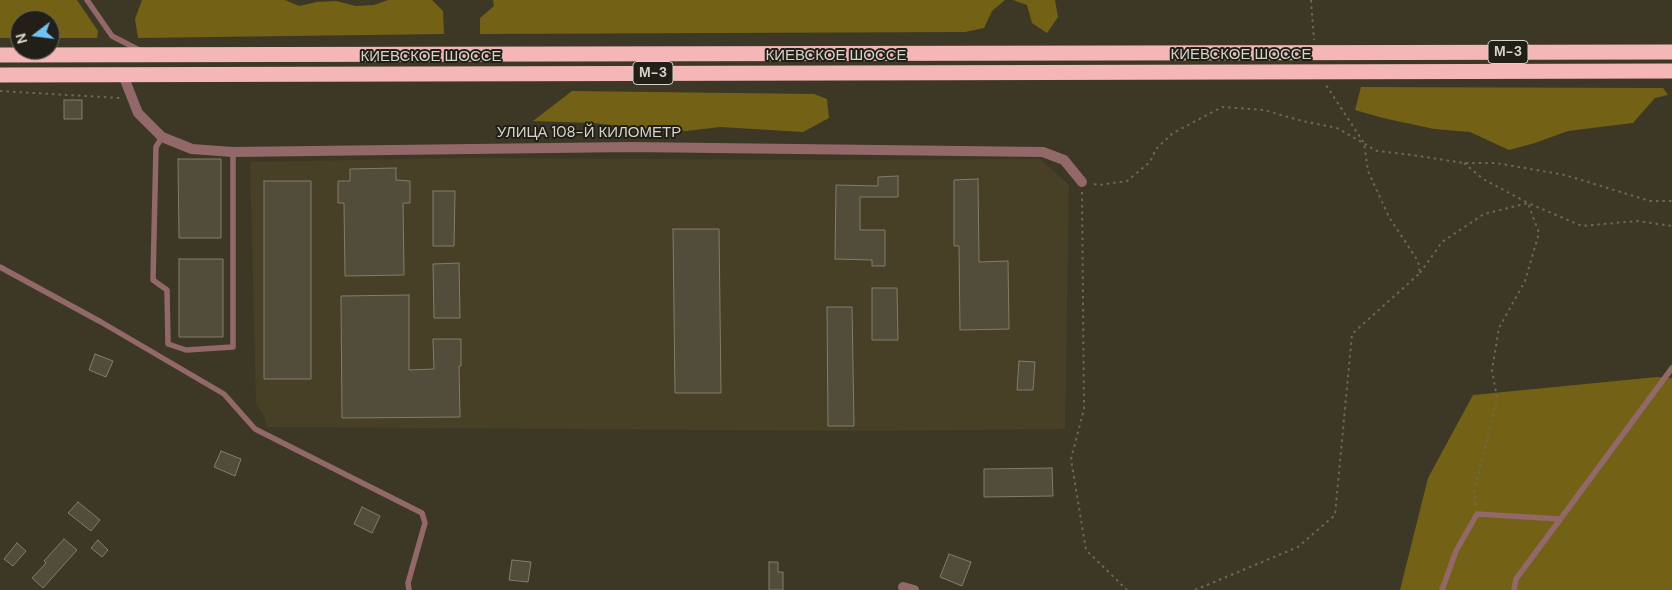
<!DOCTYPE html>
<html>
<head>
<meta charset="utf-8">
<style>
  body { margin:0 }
  #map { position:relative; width:1672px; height:590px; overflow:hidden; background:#3c3825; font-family:"DM Sans",sans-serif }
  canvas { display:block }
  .north { position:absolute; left:10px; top:10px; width:50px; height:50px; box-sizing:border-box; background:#211f17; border:1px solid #69675e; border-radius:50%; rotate:255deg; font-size:14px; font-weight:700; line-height:20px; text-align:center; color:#d6d3c8 }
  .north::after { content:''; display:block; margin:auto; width:18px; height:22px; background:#70c2f4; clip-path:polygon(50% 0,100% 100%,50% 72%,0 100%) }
</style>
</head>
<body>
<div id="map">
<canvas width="1672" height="590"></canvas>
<div class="north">N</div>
</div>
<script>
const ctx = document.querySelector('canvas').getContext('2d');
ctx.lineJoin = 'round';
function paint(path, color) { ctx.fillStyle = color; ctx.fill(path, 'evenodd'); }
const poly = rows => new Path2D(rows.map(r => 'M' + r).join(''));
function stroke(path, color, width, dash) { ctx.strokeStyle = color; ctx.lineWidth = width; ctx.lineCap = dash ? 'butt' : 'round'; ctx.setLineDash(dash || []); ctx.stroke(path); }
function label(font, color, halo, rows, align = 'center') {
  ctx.font = font + ' "DM Sans",sans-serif'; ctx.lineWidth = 4; ctx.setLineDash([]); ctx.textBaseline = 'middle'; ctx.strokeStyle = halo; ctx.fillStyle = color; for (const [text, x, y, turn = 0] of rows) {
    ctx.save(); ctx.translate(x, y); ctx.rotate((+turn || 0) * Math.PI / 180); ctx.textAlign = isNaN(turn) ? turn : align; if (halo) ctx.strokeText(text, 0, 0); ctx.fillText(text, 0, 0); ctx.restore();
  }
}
paint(poly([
  [465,158,826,160,1040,159,1069,185,1065,429,869,431,267,427,264,416,256,403,250,162]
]), '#474027');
paint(poly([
  [0,0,77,0,98,31,97,38,50,38,50,20,20,20,20,38,0,38],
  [142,0,285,0,299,6,317,2,336,1,356,6,374,5,388,0,432,0,443,11,444,34,138,38,135,19],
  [493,0,1005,0,992,11,984,28,965,32,480,34,480,18,494,6],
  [1013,0,1055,0,1058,17,1047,33,1032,23,1027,5],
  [1361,87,1663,88,1668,95,1655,98,1633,123,1568,131,1535,143,1509,150,1470,132,1434,129,1383,118,1355,110],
  [572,91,814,94,827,99,829,118,803,132,720,127,687,131,648,129,593,123,533,121],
  [1657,377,1672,378,1672,590,1400,590,1428,478,1473,395]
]), '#736116');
const building = poly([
  [64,100,82,100,82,119,64,119,64,100],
  [178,159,221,159,221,238,179,238,178,159],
  [396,168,396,180,410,181,410,203,403,203,404,275,345,276,344,203,338,203,338,181,350,181,350,169,396,168],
  [898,176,898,197,860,197,860,230,885,230,885,266,872,266,872,260,835,259,836,185,878,186,878,177,898,176],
  [978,179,979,262,1008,261,1009,329,960,330,959,246,954,246,954,180,978,179],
  [264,181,311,181,311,379,264,379,264,181],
  [433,191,455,191,454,246,433,246,433,191],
  [673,229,719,229,721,393,675,393,673,229],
  [179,259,223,259,223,337,179,337,179,259],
  [459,263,460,318,434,318,433,264,459,263],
  [872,288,897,288,898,340,872,340,872,288],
  [409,295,409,370,434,369,433,339,461,339,461,366,459,366,460,417,342,418,341,296,409,295],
  [827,307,852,307,854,426,828,426,827,307],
  [95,354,113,361,106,377,89,370,95,354],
  [1019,361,1035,362,1033,390,1017,390,1019,361],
  [221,451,241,459,235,476,214,467,221,451],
  [1052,468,1053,496,984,497,984,469,1052,468],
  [78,502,100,520,91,531,68,513,78,502],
  [362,507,380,516,372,533,354,524,362,507],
  [64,539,77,550,43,588,32,578,46,563,44,561,64,539],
  [98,540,108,550,102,557,91,548,98,540],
  [17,543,26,551,13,566,4,559,17,543],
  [949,554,971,562,962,586,940,577,949,554],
  [512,560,531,562,528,582,509,580,512,560],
  [769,562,778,562,778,572,783,572,783,590,769,590,769,562]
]);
paint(building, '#524d3a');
stroke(building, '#827d69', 1);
stroke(poly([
  [1311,0,1314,40],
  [0,91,120,98],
  [1464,163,1483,179,1528,203,1539,233,1525,281,1499,328,1492,370,1497,398,1474,492,1476,505],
  [1094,184,1099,185,1127,181,1150,162,1156,149,1173,133,1222,107,1264,110,1302,121,1337,128,1377,151,1412,155,1464,163,1496,163,1565,175,1650,201,1672,201],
  [1082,192,1084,409,1071,459,1086,550,1127,590],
  [1420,273,1442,242,1484,214,1528,203,1582,226,1637,221,1672,226],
  [1195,590,1298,547,1335,515,1352,334,1420,273,1418,261,1389,217,1368,171,1364,143,1326,85]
]), '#6b6857', 2, [2.5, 4]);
stroke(poly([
  [87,0,112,36,139,50],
  [162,137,156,147,153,280,167,290,168,344,186,350,233,347,233,152],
  [0,267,101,322,224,394,255,429,422,513,425,523,408,583,409,590],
  [1442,590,1456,551,1477,514,1560,519],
  [1514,590,1516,579,1672,368]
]), '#926869', 5.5);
stroke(poly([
  [123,75,138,113,162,137,192,149,233,152,631,147,1043,152,1064,160,1082,182],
  [903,587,914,590]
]), '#926869', 10);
stroke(poly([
  [0,55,1672,52],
  [0,75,1672,71]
]), '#f4b6b7', 15);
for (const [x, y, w] of [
  [1508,52,40],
  [653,73,40]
]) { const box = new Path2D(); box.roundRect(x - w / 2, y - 11.5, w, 23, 4); ctx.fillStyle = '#211f17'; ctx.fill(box); stroke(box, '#d6d3c8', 1); }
label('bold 14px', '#d6d3c8', null, [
  ["М-3",1508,52],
  ["М-3",653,73]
]);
label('15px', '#d6d3c8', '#211f17', [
  ["КИЕВСКОЕ ШОССЕ",1241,55],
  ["КИЕВСКОЕ ШОССЕ",836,56],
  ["КИЕВСКОЕ ШОССЕ",431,57],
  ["УЛИЦА 108-Й КИЛОМЕТР",589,133]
]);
</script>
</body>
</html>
